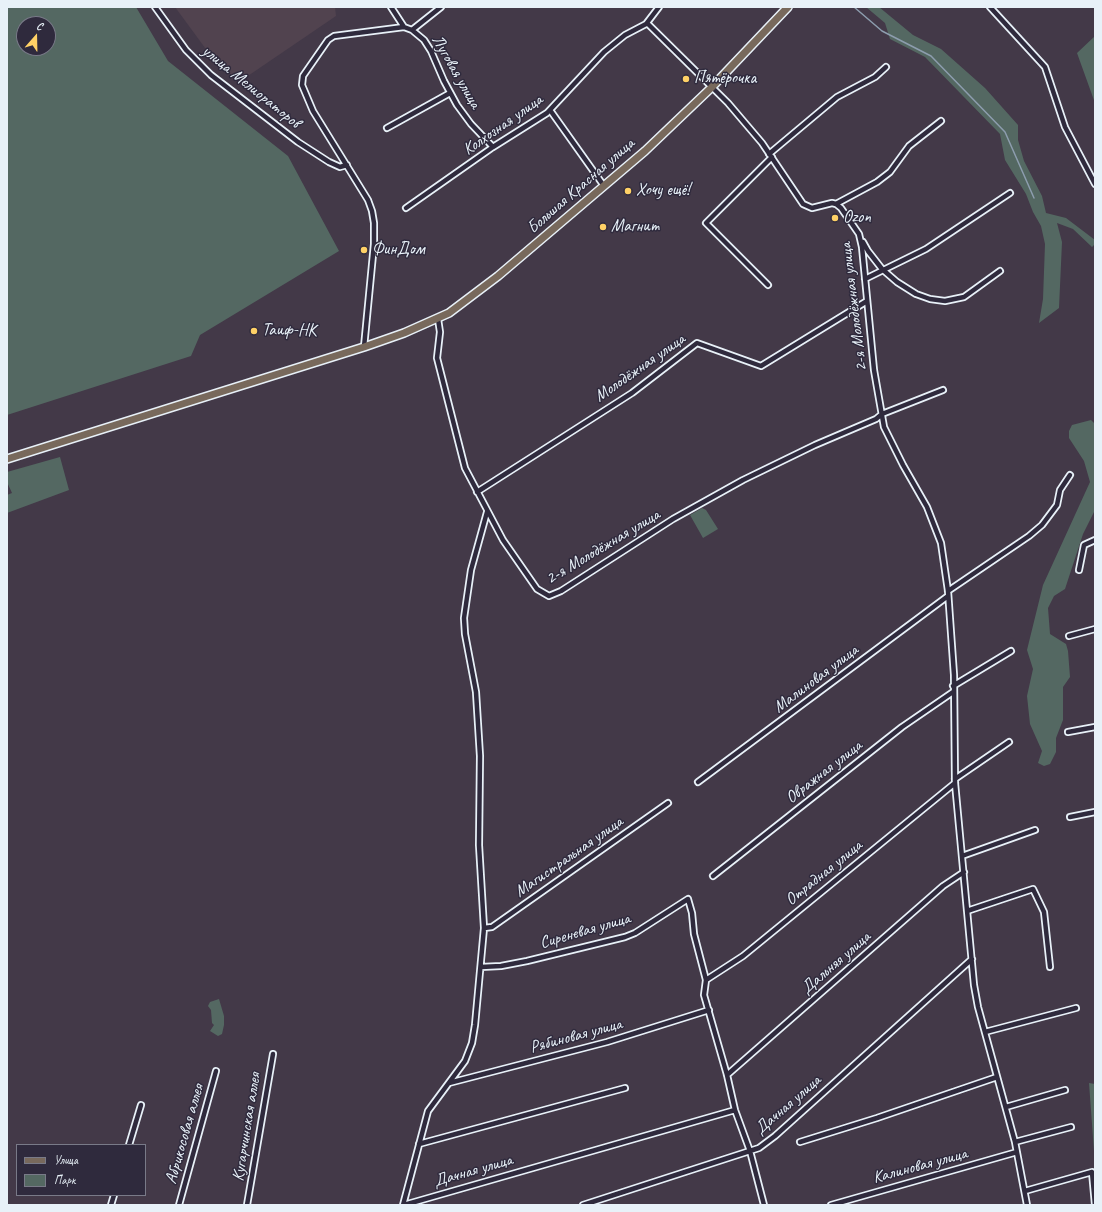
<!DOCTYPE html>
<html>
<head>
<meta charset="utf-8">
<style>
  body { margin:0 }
  #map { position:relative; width:1102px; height:1212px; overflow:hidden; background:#433948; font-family:Caveat,sans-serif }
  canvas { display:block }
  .frame { position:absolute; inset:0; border:8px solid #e8f1f8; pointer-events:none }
  .legend { position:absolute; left:16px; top:1144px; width:130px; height:52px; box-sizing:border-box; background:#2f2a3d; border:1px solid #797a88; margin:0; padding:5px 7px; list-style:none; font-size:12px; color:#e8f1f8 }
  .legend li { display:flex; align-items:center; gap:8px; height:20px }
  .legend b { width:20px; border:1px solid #797a88 }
  .north { position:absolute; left:16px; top:16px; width:40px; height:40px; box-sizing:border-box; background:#2f2a3d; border:1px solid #797a88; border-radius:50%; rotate:20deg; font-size:11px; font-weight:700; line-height:16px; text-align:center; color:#e8f1f8 }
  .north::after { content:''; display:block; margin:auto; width:14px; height:18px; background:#ffd166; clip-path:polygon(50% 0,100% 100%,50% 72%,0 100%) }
</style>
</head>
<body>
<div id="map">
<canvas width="1102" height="1212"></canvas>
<div class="frame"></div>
<ul class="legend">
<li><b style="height:5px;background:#78695c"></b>Улица</li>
<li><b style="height:11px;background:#546862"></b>Парк</li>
</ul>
<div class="north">С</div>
</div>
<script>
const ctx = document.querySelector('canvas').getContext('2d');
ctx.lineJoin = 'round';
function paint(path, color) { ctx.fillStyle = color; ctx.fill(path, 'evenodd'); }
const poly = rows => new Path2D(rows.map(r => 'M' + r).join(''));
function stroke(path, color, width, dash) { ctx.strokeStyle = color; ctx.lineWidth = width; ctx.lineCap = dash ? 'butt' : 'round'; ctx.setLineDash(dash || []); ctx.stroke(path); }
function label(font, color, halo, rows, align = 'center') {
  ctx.font = font + ' Caveat,sans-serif'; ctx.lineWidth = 3; ctx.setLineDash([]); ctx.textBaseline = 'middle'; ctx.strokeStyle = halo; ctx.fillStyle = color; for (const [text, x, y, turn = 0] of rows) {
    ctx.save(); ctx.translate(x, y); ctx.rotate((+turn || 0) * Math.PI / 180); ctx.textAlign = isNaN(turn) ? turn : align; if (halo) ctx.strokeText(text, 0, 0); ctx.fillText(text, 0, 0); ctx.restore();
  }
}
paint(poly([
  [175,7,335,7,336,16,239,82,211,56]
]), '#51434f');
paint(poly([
  [7,7,136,7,168,61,288,156,339,251,200,335,191,356,7,415],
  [24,24,48,24,48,48,24,48],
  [866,7,879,7,913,35,941,49,985,88,1018,125,1018,140,1024,161,1042,196,1046,213,1066,218,1095,240,1095,244,1092,247,1073,229,1057,223,1062,242,1059,308,1039,323,1043,299,1045,244,1041,226,1033,212,1026,194,1005,160,1000,134,925,57,890,39,885,23],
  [1095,36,1095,103,1077,53],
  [1091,420,1095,424,1095,510,1083,534,1065,589,1054,596,1048,608,1050,634,1066,644,1068,651,1070,677,1063,687,1063,720,1056,738,1056,752,1050,764,1044,766,1038,763,1042,751,1030,724,1027,696,1033,669,1027,650,1043,585,1090,482,1084,461,1069,438,1069,431,1072,425],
  [60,457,69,490,7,513,7,495,12,493,7,482,7,472],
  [702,508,706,510,718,529,703,538,690,515],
  [219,999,224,1016,224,1025,222,1034,218,1036,210,1031,214,1025,212,1023,211,1010,208,1006,210,1002],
  [1089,1083,1095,1084,1095,1165]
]), '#546862');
stroke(poly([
  [854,7,882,31,931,56,1005,132,1034,198]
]), '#8d9dae', 1.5);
const street = poly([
  [155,7,186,50,211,75,298,142,329,162,340,167,347,165],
  [391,7,404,27,412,30,424,40,431,51,444,81,457,105,471,124,493,147],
  [990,7,1045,67,1065,127,1095,184],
  [647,23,728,103,762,143,803,204,812,208,832,203,836,204,877,182,890,172,909,146,941,121],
  [412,30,441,7],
  [550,110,604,186],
  [387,128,450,93],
  [769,154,837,97,875,77,886,67],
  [836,204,841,208,859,234,862,247,874,370,884,427,903,465,927,507,941,543,948,591,954,675,955,783,974,985,978,1007,1015,1142,1027,1205],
  [406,208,493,147,547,113,604,52,625,35,646,24,659,7],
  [863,242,868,251,882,269,897,282,916,294,930,299,945,301,964,297,1000,271],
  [865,279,926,249,1010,193],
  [768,285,706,223,772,157],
  [438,319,440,332,437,358,465,468,503,540,537,589,549,596,561,591,673,519,743,480,815,445,876,419,882,414,943,390],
  [364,347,374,244,374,223,372,211,368,200,313,111,302,85,303,76,328,40,334,36,404,27],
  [477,492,632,393,697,343,761,366,867,301],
  [1079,570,1084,545,1095,540],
  [948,591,1029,536,1042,525,1057,505,1060,490,1070,475],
  [1069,636,1095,629],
  [953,686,1011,651],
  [1068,732,1095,727],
  [955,779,1009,742],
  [698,782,948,596],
  [1070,817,1095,812],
  [962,856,1035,830],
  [713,876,902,727,953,692],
  [967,911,1033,889,1044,912,1050,967],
  [484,928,492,927,668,803],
  [481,967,501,966,527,961,625,937,635,933,688,899,692,913,694,934,706,980,704,995,727,1075,735,1110,750,1151,764,1205],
  [706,980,743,956,955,783],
  [985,1032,1076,1008],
  [727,1075,943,886,964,872],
  [449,1083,607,1042,709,1010],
  [1006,1107,1065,1090],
  [800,1142,877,1118,997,1077],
  [1015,1142,1071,1127],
  [419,1144,625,1088],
  [129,1145,141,1105],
  [1025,1191,1092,1172,1095,1205],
  [111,1205,114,1195],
  [179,1205,216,1071],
  [247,1205,273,1054],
  [403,1205,428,1111,465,1061,472,1043,475,1025,484,928,479,845,480,756,476,692,465,634,464,618,471,570,487,512],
  [404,1205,735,1110],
  [583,1205,759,1148,775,1136,972,959],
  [831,1205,1017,1152]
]);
const primary = poly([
  [7,459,364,347,404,333,449,313,498,276,645,151,711,88,788,7]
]);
stroke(street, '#e8f1f8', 8);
stroke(primary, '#e8f1f8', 10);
stroke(street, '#2f2a3d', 4.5);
stroke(primary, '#78695c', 7);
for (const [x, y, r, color] of [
  [686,79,4,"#ffd166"],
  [628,191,4,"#ffd166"],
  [835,218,4,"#ffd166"],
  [603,227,4,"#ffd166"],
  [364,250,4,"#ffd166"],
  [254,331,4,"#ffd166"]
]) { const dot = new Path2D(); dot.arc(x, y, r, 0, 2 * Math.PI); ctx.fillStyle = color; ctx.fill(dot); stroke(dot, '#2f2a3d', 1.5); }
label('17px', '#e8f1f8', '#2f2a3d', [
  ["Луговая улица",456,72,60],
  ["улица Мелиораторов",251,87,39],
  ["Колхозная улица",503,125,-35],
  ["Большая Красная улица",581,186,-41],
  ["2-я Молодёжная улица",854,307,-97],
  ["Молодёжная улица",640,368,-35],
  ["2-я Молодёжная улица",603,547,-31],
  ["Малиновая улица",816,679,-37],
  ["Овражная улица",824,772,-38],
  ["Магистральная улица",569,857,-35],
  ["Отрадная улица",824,873,-39],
  ["Сиреневая улица",585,931,-16],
  ["Дальняя улица",836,963,-41],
  ["Рябиновая улица",576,1036,-15],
  ["Дачная улица",788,1105,-41],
  ["Кугарчинская аллея",247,1127,-81],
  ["Абрикосовая аллея",185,1134,-74],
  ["Калиновая улица",920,1166,-15],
  ["Дачная улица",473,1171,-16]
]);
label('17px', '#e8f1f8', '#2f2a3d', [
  ["Пятёрочка",694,79],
  ["Хочу ещё!",636,191],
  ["Ozon",843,218],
  ["Магнит",611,227],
  ["ФинДом",372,250],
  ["Таиф-НК",262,331]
], 'left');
</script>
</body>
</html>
